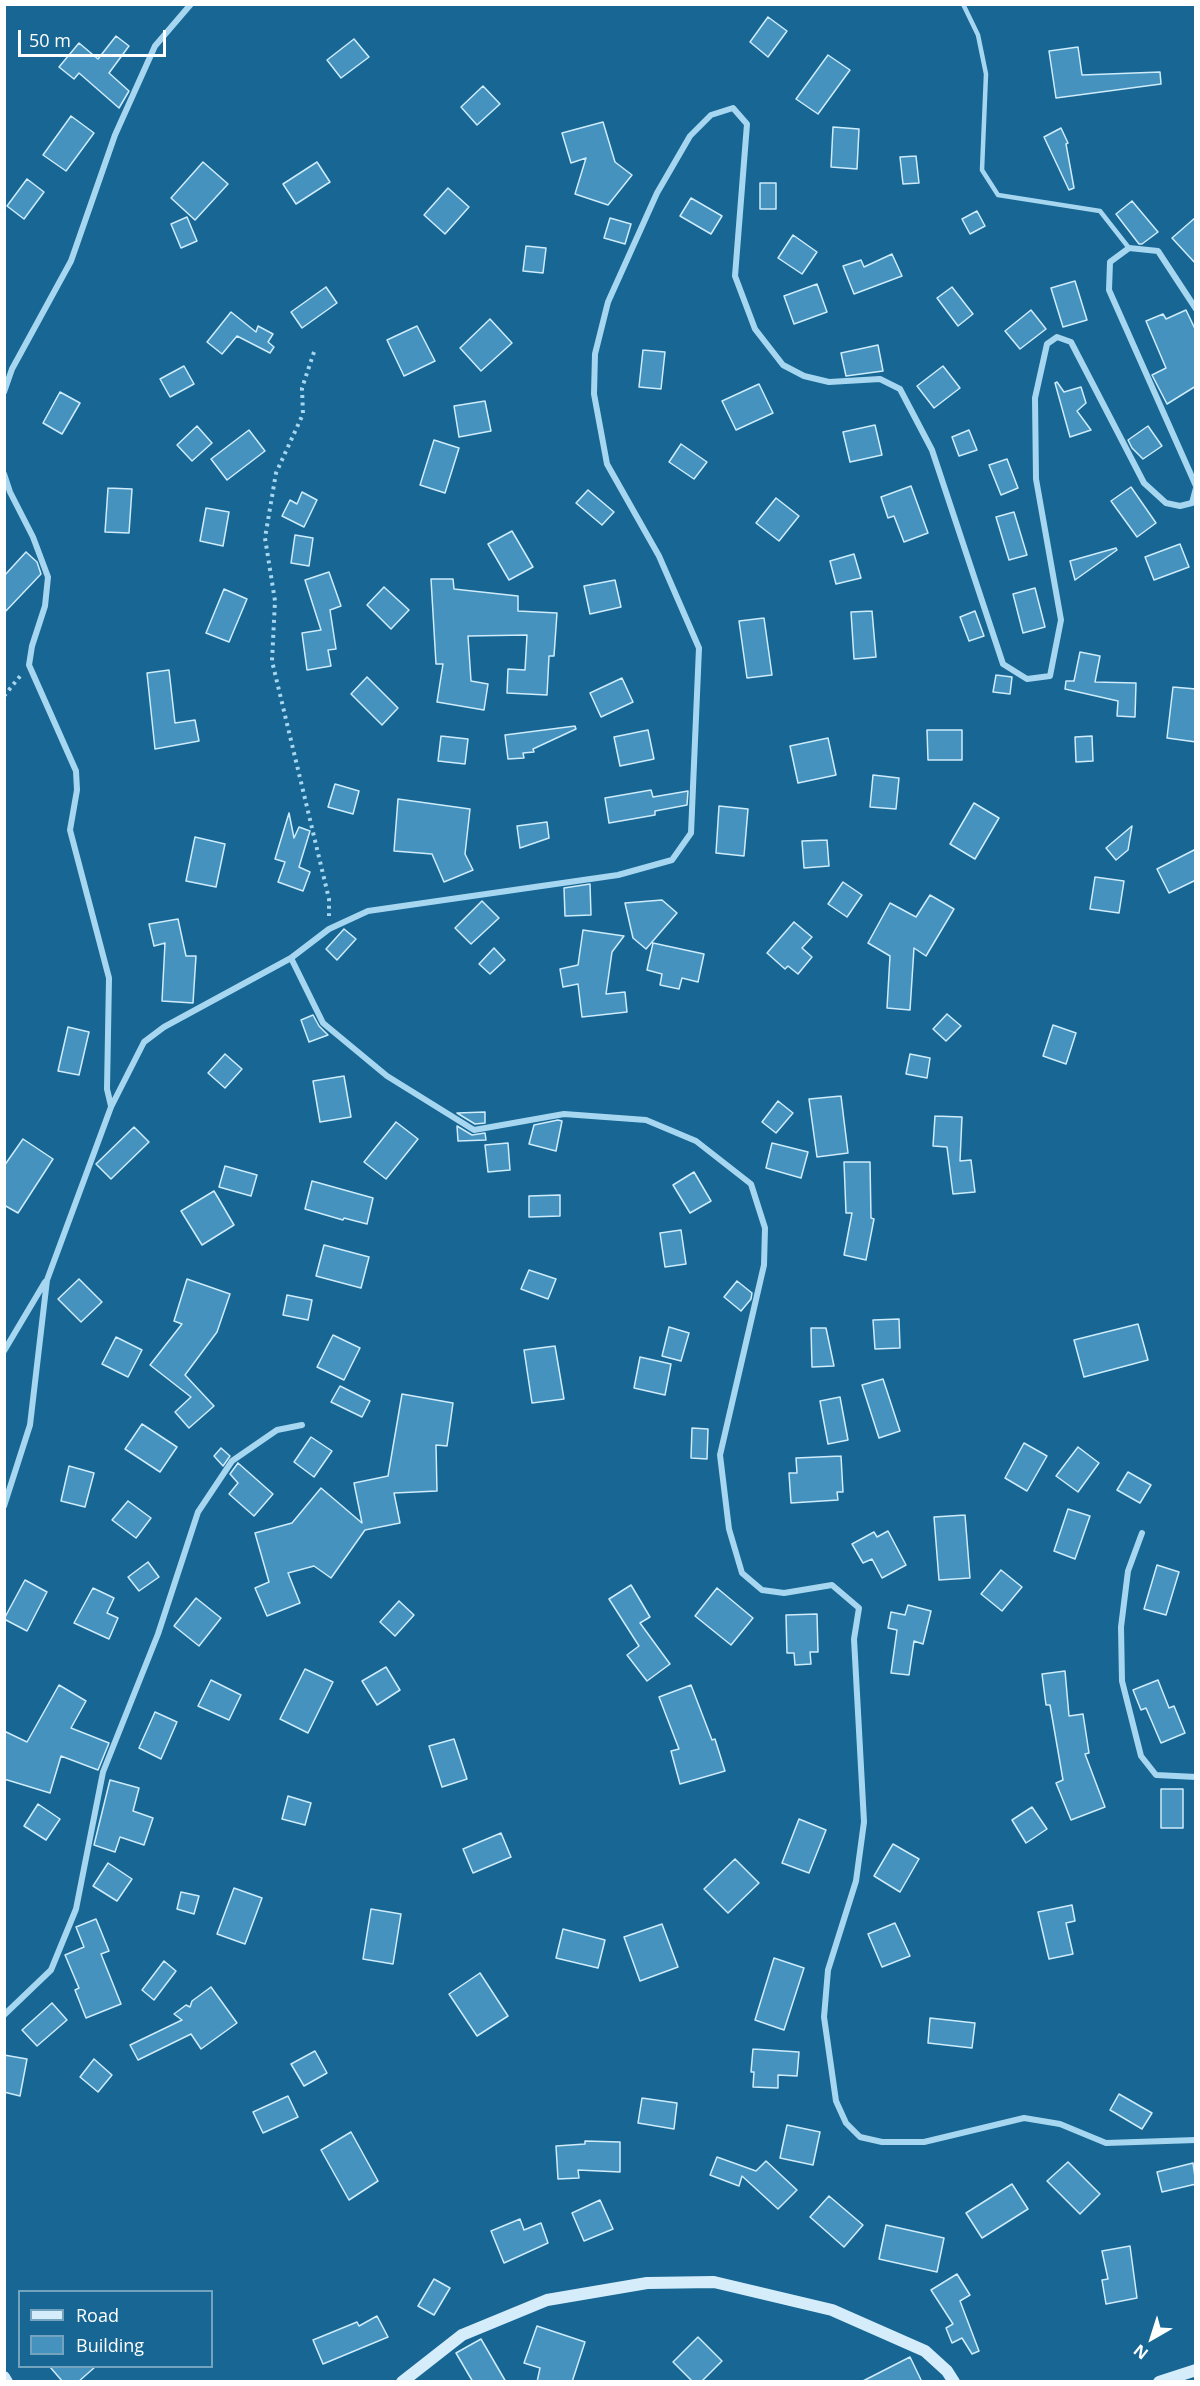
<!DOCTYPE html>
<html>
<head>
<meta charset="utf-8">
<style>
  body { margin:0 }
  #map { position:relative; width:1200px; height:2386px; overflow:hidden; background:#176693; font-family:"Open Sans",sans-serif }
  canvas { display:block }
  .frame { position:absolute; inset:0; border:6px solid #fff; pointer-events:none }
  .legend { position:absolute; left:18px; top:2290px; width:195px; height:78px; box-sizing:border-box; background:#176693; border:2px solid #74a3be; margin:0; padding:8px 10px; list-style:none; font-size:18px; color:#fff }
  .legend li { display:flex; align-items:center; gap:12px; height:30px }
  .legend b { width:30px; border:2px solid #74a3be }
  .north { position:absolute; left:1122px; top:2308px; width:60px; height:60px; -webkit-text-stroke:4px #176693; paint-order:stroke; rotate:219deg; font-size:16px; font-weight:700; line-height:24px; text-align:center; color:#fff }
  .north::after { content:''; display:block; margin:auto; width:21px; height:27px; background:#fff; clip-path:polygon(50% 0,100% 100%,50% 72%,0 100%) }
  .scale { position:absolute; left:18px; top:30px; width:148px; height:27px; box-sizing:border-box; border:3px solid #fff; border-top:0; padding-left:8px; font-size:18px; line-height:21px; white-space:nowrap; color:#fff; -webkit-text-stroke:4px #176693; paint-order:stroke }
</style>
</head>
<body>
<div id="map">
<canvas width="1200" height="2386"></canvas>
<div class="frame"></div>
<ul class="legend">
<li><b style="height:8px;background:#d5edfb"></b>Road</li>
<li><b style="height:16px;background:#4492bd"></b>Building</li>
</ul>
<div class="north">N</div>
<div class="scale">50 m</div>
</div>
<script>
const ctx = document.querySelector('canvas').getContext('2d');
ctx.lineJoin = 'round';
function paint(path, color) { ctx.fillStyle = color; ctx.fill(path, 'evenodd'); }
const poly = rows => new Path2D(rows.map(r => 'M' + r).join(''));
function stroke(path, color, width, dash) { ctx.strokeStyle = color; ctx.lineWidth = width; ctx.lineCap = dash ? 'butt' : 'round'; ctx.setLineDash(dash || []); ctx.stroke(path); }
const building = poly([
  [768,17,787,31,768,57,750,42,768,17],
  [116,36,129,46,109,73,129,91,119,108,79,73,74,79,59,67,79,43,98,59,116,36],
  [354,39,369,57,341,78,327,60,354,39],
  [1078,47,1082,75,1160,72,1161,84,1056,98,1049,51,1078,47],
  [828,55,850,70,818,114,796,99,828,55],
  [483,86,500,104,477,125,461,107,483,86],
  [71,116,94,133,66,171,43,155,71,116],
  [603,122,615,162,632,175,608,205,575,194,586,158,571,163,562,133,603,122],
  [833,127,859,129,857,169,831,167,833,127],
  [1061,128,1068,143,1066,144,1074,188,1069,190,1044,137,1061,128],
  [916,156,919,183,903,184,900,157,916,156],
  [203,162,228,184,195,220,171,198,203,162],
  [317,162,330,182,296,204,283,184,317,162],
  [27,179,44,192,24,219,7,206,27,179],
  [760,183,776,183,776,209,760,209,760,183],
  [448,188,469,207,445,234,424,215,448,188],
  [691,198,722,216,711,234,680,216,691,198],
  [1132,201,1158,232,1142,244,1139,244,1116,214,1132,201],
  [977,211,985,226,970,234,962,219,977,211],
  [187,217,197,241,181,248,171,224,187,217],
  [1196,217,1196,264,1172,238,1196,217],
  [610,218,631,224,625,244,604,238,610,218],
  [793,235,817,252,802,274,778,258,793,235],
  [526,246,546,248,543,273,523,271,526,246],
  [892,254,902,276,854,294,843,266,861,260,864,267,892,254],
  [1075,281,1087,320,1063,327,1051,288,1075,281],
  [817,284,827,312,794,324,784,296,817,284],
  [326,287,337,303,302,328,291,312,326,287],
  [952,287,973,314,958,326,937,298,952,287],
  [1031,310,1046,329,1020,349,1005,331,1031,310],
  [1186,310,1196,331,1196,386,1167,404,1152,375,1166,368,1146,321,1163,314,1166,319,1186,310],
  [231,312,256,332,258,326,273,334,268,342,274,347,270,353,237,336,222,354,207,342,231,312],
  [490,319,512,343,481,371,460,348,490,319],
  [417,326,435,361,404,376,387,340,417,326],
  [878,345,883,371,846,376,841,353,878,345],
  [643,350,665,352,661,389,639,387,643,350],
  [184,366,194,384,170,397,160,379,184,366],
  [943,366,960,388,934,408,917,386,943,366],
  [1057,382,1064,392,1081,387,1086,403,1077,411,1091,430,1070,437,1055,383,1057,382],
  [759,384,773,413,736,430,722,401,759,384],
  [60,392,80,403,62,434,43,423,60,392],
  [485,401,491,431,459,437,454,406,485,401],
  [875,425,882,455,850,462,843,432,875,425],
  [197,426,212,443,192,461,177,445,197,426],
  [1148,426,1162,446,1143,459,1132,448,1128,440,1148,426],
  [249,430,265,451,227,480,211,459,249,430],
  [969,430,977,450,959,456,952,437,969,430],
  [434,440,459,448,445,493,420,485,434,440],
  [681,444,707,462,694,479,669,462,681,444],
  [1007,459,1018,488,1001,495,989,465,1007,459],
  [911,486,928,533,904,542,894,516,888,518,881,497,911,486],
  [1131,487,1156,523,1137,537,1111,501,1131,487],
  [108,488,132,489,129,533,105,532,108,488],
  [588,490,614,512,602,525,576,503,588,490],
  [302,492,317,500,304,527,282,516,290,500,297,504,302,492],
  [776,498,799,516,779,541,756,523,776,498],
  [206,508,229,512,223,546,200,541,206,508],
  [1014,512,1027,555,1009,560,996,517,1014,512],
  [512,531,533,567,509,580,488,544,512,531],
  [295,535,313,538,309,566,291,563,295,535],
  [1180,544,1189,567,1154,580,1145,557,1180,544],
  [1116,548,1117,550,1075,580,1070,561,1116,548],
  [26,552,37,562,41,574,4,613,4,576,26,552],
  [854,554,861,578,836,584,830,561,854,554],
  [329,572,341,606,330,610,336,649,328,650,331,666,307,670,302,633,321,630,305,580,329,572],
  [431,579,453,579,454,589,518,596,518,611,557,613,554,656,549,656,547,695,507,693,508,669,525,670,527,635,468,636,471,681,488,684,484,710,437,702,443,664,436,664,431,579],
  [615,580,621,607,590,614,584,586,615,580],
  [384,587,409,610,391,629,367,605,384,587],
  [1035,588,1045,627,1023,633,1013,594,1035,588],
  [224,589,247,599,229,642,206,633,224,589],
  [872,611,876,657,854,659,851,612,872,611],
  [975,611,984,636,969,641,960,617,975,611],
  [764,618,772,675,747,678,739,621,764,618],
  [1080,652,1100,656,1095,682,1136,683,1135,717,1117,716,1118,701,1065,689,1066,681,1074,681,1080,652],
  [169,670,175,723,195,720,199,741,155,749,147,673,169,670],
  [996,675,1012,677,1010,694,993,692,996,675],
  [367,677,398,708,382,725,351,694,367,677],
  [622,678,633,702,601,717,590,693,622,678],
  [1173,687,1196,689,1196,742,1167,738,1173,687],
  [575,726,576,729,533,749,534,752,523,753,524,758,508,759,505,735,575,726],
  [648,730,654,759,620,766,614,737,648,730],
  [927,730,962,730,962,760,928,760,927,730],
  [441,736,468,739,465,764,438,761,441,736],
  [1092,736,1093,761,1076,762,1075,737,1092,736],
  [828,738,836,775,798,783,790,746,828,738],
  [873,775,899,778,896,809,870,807,873,775],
  [335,784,359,791,353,814,328,807,335,784],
  [651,790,653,797,688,791,687,805,655,811,655,815,609,823,605,798,651,790],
  [398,799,470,809,465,854,473,870,444,882,432,854,394,851,398,799],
  [974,803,999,818,975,859,950,844,974,803],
  [719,806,748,809,744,856,716,853,719,806],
  [289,813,294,838,299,827,310,831,299,867,310,872,303,891,278,882,285,862,275,859,289,813],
  [547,822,549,838,520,848,517,826,547,822],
  [1132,826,1128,850,1116,860,1106,848,1132,826],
  [195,837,225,844,216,887,186,881,195,837],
  [827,840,829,866,804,868,802,841,827,840],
  [1196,849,1196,880,1169,893,1157,869,1196,849],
  [1095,877,1124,881,1119,913,1090,909,1095,877],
  [843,882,862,895,847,917,828,904,843,882],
  [590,884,591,915,565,916,564,888,590,884],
  [930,895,954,909,926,956,914,948,910,1010,887,1008,890,956,868,943,890,903,916,917,930,895],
  [662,900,677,913,646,949,633,938,625,903,662,900],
  [482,901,499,918,471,944,455,928,482,901],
  [178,919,186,956,196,956,193,1003,162,1001,165,943,154,946,149,924,178,919],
  [794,922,812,937,802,948,812,957,798,974,788,966,785,969,767,953,794,922],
  [344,929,356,939,337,960,326,949,344,929],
  [583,930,624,936,612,952,606,994,625,992,627,1012,582,1017,578,984,563,987,560,969,578,965,583,930],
  [653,943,704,954,698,982,682,978,679,989,660,985,662,974,647,970,653,943],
  [494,948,505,960,490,974,479,964,494,948],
  [947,1014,961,1026,946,1041,933,1029,947,1014],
  [313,1015,319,1026,328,1035,309,1042,301,1020,313,1015],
  [1053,1025,1076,1033,1066,1064,1043,1056,1053,1025],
  [68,1027,89,1032,79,1075,58,1071,68,1027],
  [225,1054,242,1069,225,1088,208,1073,225,1054],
  [910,1054,930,1058,927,1078,906,1074,910,1054],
  [344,1076,351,1117,320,1122,313,1081,344,1076],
  [841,1096,848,1153,817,1157,809,1099,841,1096],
  [778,1101,793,1113,776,1133,762,1122,778,1101],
  [485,1112,485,1123,475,1124,457,1113,485,1112],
  [935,1116,962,1117,960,1161,971,1160,975,1192,953,1194,947,1147,933,1146,935,1116],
  [558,1120,562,1121,556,1151,529,1144,534,1125,558,1120],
  [396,1122,418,1139,386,1179,364,1162,396,1122],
  [457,1126,472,1135,485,1133,486,1140,458,1141,457,1126],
  [134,1127,149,1142,111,1179,96,1164,134,1127],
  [23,1139,53,1159,18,1213,4,1205,4,1166,23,1139],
  [508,1143,510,1170,488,1172,485,1145,508,1143],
  [772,1143,808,1152,801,1178,766,1168,772,1143],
  [844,1162,870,1162,871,1218,874,1219,866,1260,844,1255,852,1213,846,1213,844,1162],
  [225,1166,257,1175,251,1196,219,1187,225,1166],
  [694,1172,711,1201,690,1213,673,1185,694,1172],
  [312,1181,373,1198,367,1224,344,1218,343,1220,305,1209,312,1181],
  [214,1191,234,1225,202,1245,181,1211,214,1191],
  [560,1195,560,1216,529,1217,529,1196,560,1195],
  [681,1230,686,1264,665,1267,660,1233,681,1230],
  [324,1245,369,1257,361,1288,316,1276,324,1245],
  [529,1270,556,1279,548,1299,521,1289,529,1270],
  [79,1279,102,1302,81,1322,58,1299,79,1279],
  [187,1279,230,1294,217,1332,185,1375,214,1406,189,1428,175,1412,191,1397,150,1365,182,1324,174,1321,187,1279],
  [737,1281,752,1293,751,1299,741,1311,724,1297,737,1281],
  [287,1295,312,1300,308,1320,283,1315,287,1295],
  [899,1319,900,1348,875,1349,873,1320,899,1319],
  [1138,1324,1148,1360,1084,1377,1074,1340,1138,1324],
  [669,1327,689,1333,681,1361,662,1356,669,1327],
  [811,1328,826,1328,834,1366,812,1367,811,1328],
  [333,1335,360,1348,344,1380,317,1367,333,1335],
  [116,1337,142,1350,128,1377,102,1364,116,1337],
  [555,1346,564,1399,532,1403,524,1350,555,1346],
  [640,1357,671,1364,665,1395,634,1388,640,1357],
  [883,1379,900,1431,879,1438,862,1385,883,1379],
  [340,1386,370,1401,362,1417,331,1402,340,1386],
  [402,1394,453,1403,447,1446,436,1445,437,1491,394,1493,400,1523,365,1530,331,1578,314,1566,288,1573,300,1603,267,1616,255,1588,269,1582,255,1533,292,1523,321,1488,362,1523,354,1483,388,1476,402,1394],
  [840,1397,848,1440,828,1444,820,1401,840,1397],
  [142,1424,177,1447,160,1472,125,1449,142,1424],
  [692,1428,708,1429,707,1459,691,1458,692,1428],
  [311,1437,332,1451,314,1477,294,1462,311,1437],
  [1024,1443,1047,1456,1027,1491,1005,1478,1024,1443],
  [1078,1447,1099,1463,1078,1492,1056,1476,1078,1447],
  [221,1448,230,1456,223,1466,214,1456,221,1448],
  [841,1456,843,1492,837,1492,838,1500,791,1503,789,1473,797,1473,796,1458,841,1456],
  [238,1463,273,1494,254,1516,229,1494,238,1483,230,1474,238,1463],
  [69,1466,94,1473,85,1507,61,1501,69,1466],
  [1128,1472,1151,1485,1140,1503,1117,1490,1128,1472],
  [128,1501,151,1518,136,1538,112,1520,128,1501],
  [1068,1509,1090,1516,1075,1559,1054,1551,1068,1509],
  [965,1515,970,1578,939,1580,934,1517,965,1515],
  [888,1531,906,1565,882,1578,872,1559,863,1563,852,1544,874,1532,877,1537,888,1531],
  [148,1562,159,1577,139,1591,128,1577,148,1562],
  [1157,1565,1179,1572,1166,1615,1144,1609,1157,1565],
  [1001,1570,1022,1587,1002,1611,981,1594,1001,1570],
  [25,1580,47,1592,27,1631,4,1619,25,1580],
  [631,1585,650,1617,640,1623,670,1664,647,1681,627,1655,639,1646,609,1599,631,1585],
  [93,1588,114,1598,107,1613,118,1618,109,1639,74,1623,93,1588],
  [717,1588,753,1618,731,1645,695,1616,717,1588],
  [196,1598,221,1618,199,1646,174,1626,196,1598],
  [399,1601,414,1615,395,1636,380,1622,399,1601],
  [908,1605,931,1611,923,1644,914,1641,909,1675,891,1673,897,1630,888,1628,891,1612,905,1615,908,1605],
  [817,1614,818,1652,810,1652,811,1664,795,1665,794,1653,787,1653,786,1615,817,1614],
  [386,1667,400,1690,377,1705,362,1681,386,1667],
  [305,1669,333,1682,308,1733,280,1719,305,1669],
  [1065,1671,1069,1716,1083,1714,1089,1753,1085,1754,1105,1807,1071,1820,1056,1783,1063,1780,1050,1705,1046,1705,1042,1674,1065,1671],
  [211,1680,241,1695,229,1720,198,1706,211,1680],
  [1158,1680,1169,1708,1174,1706,1185,1733,1161,1743,1146,1708,1141,1710,1133,1690,1158,1680],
  [59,1685,86,1701,71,1728,109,1743,98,1770,61,1756,50,1793,4,1779,4,1731,27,1742,59,1685],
  [691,1685,712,1740,715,1739,725,1771,680,1784,671,1751,679,1749,659,1697,691,1685],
  [155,1712,177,1722,161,1759,139,1748,155,1712],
  [454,1739,467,1779,442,1787,429,1746,454,1739],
  [110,1780,139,1788,133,1811,153,1818,144,1845,120,1837,115,1852,94,1845,110,1780],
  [1161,1789,1183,1789,1183,1828,1161,1828,1161,1789],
  [288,1796,311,1803,305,1825,282,1819,288,1796],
  [38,1804,60,1819,46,1840,24,1826,38,1804],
  [1032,1807,1047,1829,1026,1843,1012,1820,1032,1807],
  [799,1819,826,1830,809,1873,782,1863,799,1819],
  [501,1833,511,1857,473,1873,463,1849,501,1833],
  [893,1844,919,1859,900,1892,874,1876,893,1844],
  [735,1859,759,1883,728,1913,704,1889,735,1859],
  [108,1863,132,1879,117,1901,93,1886,108,1863],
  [234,1888,262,1898,245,1944,217,1934,234,1888],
  [181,1892,199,1896,194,1914,177,1909,181,1892],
  [1072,1905,1075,1921,1066,1923,1073,1954,1049,1959,1038,1912,1072,1905],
  [371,1909,401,1914,393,1964,363,1959,371,1909],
  [96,1919,109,1951,101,1954,121,2004,86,2018,75,1990,79,1988,65,1955,84,1947,76,1927,96,1919],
  [895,1923,910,1956,882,1967,868,1934,895,1923],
  [662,1924,678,1967,640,1981,624,1937,662,1924],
  [563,1929,605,1940,598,1968,556,1958,563,1929],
  [774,1958,804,1968,784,2030,755,2020,774,1958],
  [164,1961,176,1971,154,2000,142,1990,164,1961],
  [480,1973,508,2016,477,2036,449,1994,480,1973],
  [211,1987,237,2023,201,2049,191,2034,138,2060,130,2045,182,2020,174,2014,186,2005,190,2007,192,2001,211,1987],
  [52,2003,67,2020,37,2046,22,2030,52,2003],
  [930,2018,975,2023,972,2048,928,2043,930,2018],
  [753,2049,799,2052,797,2076,778,2075,778,2088,753,2087,754,2072,751,2072,753,2049],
  [315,2051,327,2073,304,2086,291,2064,315,2051],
  [4,2055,27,2059,20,2096,4,2092,4,2055],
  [94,2059,112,2075,98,2092,80,2077,94,2059],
  [1119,2094,1152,2113,1142,2129,1110,2110,1119,2094],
  [288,2096,298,2117,263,2133,253,2112,288,2096],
  [642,2098,677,2103,674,2129,638,2123,642,2098],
  [787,2125,820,2132,813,2165,780,2158,787,2125],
  [351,2132,378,2181,349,2200,321,2150,351,2132],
  [585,2141,620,2142,620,2172,578,2170,579,2178,558,2179,556,2146,585,2144,585,2141],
  [717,2157,756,2171,766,2161,797,2190,778,2209,742,2176,739,2186,710,2175,717,2157],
  [1068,2162,1100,2194,1080,2214,1047,2181,1068,2162],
  [1193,2163,1196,2184,1162,2192,1157,2172,1193,2163],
  [1012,2184,1028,2209,982,2238,966,2213,1012,2184],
  [829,2196,863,2225,844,2247,810,2217,829,2196],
  [600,2200,613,2229,584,2241,572,2213,600,2200],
  [520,2219,524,2230,541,2223,548,2243,504,2263,491,2231,520,2219],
  [886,2225,944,2238,937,2272,879,2259,886,2225],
  [1130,2246,1137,2298,1106,2304,1102,2280,1108,2279,1102,2251,1130,2246],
  [957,2274,970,2295,960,2301,979,2351,972,2354,962,2338,952,2343,946,2328,953,2324,931,2290,957,2274],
  [434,2279,450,2288,434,2315,418,2306,434,2279],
  [377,2316,388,2337,323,2364,313,2340,357,2322,359,2326,377,2316],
  [537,2326,585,2342,572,2382,537,2382,540,2368,524,2363,537,2326],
  [698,2337,722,2361,701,2382,693,2382,673,2362,698,2337],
  [481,2339,506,2382,473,2382,456,2353,481,2339],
  [910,2357,922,2382,861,2382,910,2357],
  [50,2367,95,2367,78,2382,63,2382,50,2367]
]);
paint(building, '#4492bd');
stroke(building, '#ceecfc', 1.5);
stroke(poly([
  [314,352,302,388,303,414,276,473,265,538,275,601,272,661,329,899,329,916],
  [4,696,21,675]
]), '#a7d7f0', 4, [3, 4.5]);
stroke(poly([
  [963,4,978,35,986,74,982,170,998,195,1100,211,1129,248]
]), '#a7d7f0', 4.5);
stroke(poly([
  [1196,309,1158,251,1129,248,1110,262,1109,290,1196,486],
  [4,392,12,369,71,261,115,135,155,46,191,4],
  [4,474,10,492,33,537,48,577,45,606,32,646,29,665,76,771,77,790,70,830,109,978,107,1089,111,1106],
  [291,958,323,1023,387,1076,474,1130,564,1114,646,1120,696,1141,751,1184,765,1228,764,1265,720,1455,729,1529,742,1573,762,1590,784,1593,832,1585,859,1608,854,1639,864,1822,856,1881,828,1970,824,2017,836,2101,846,2123,860,2137,882,2142,924,2142,1024,2118,1060,2124,1106,2143,1196,2140],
  [4,1351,45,1282],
  [4,1506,30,1425,47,1280,111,1107,144,1042,164,1027,291,958,329,929,368,911,618,875,672,860,691,833,699,648,659,556,607,464,594,394,595,354,608,302,657,193,690,136,711,115,733,108,747,124,735,276,755,329,783,365,804,376,829,382,880,379,900,389,932,450,1003,664,1027,679,1050,676,1061,620,1036,479,1035,398,1047,344,1057,337,1071,342,1144,483,1166,503,1180,506,1192,503,1196,488],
  [1142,1533,1128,1571,1121,1627,1122,1681,1141,1756,1156,1775,1196,1777],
  [4,2015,51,1970,76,1909,103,1772,158,1634,198,1512,232,1461,277,1430,302,1425]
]), '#a7d7f0', 6);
stroke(poly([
  [4,2377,7,2382],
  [402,2382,462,2335,547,2300,647,2283,714,2282,832,2310,925,2351,947,2371,954,2382],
  [1159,2382,1196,2370]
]), '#d5edfb', 12);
</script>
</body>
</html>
